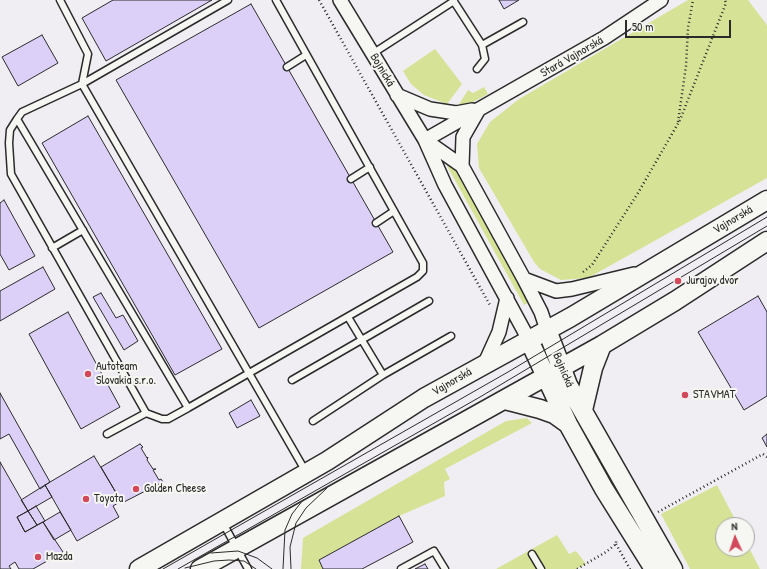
<!DOCTYPE html>
<html>
<head>
<meta charset="utf-8">
<style>
  body { margin:0 }
  #map { position:relative; width:767px; height:569px; overflow:hidden; background:#f1eef3; font-family:"Patrick Hand",sans-serif }
  canvas { display:block }
  .north { position:absolute; left:715px; top:517px; width:40px; height:40px; box-sizing:border-box; background:#f6f6f2; border:1px solid #a5a5a2; border-radius:50%; rotate:357deg; font-size:11px; font-weight:700; line-height:16px; text-align:center; color:#2b2b2b }
  .north::after { content:''; display:block; margin:auto; width:14px; height:18px; background:#d1495b; clip-path:polygon(50% 0,100% 100%,50% 72%,0 100%) }
  .scale { position:absolute; left:625px; top:20px; width:106px; height:18px; box-sizing:border-box; border:2px solid #2b2b2b; border-top:0; padding-left:5px; font-size:12px; line-height:14px; white-space:nowrap; color:#2b2b2b; -webkit-text-stroke:3px #f6f6f2; paint-order:stroke }
</style>
</head>
<body>
<div id="map">
<canvas width="767" height="569"></canvas>
<div class="north">N</div>
<div class="scale">50 m</div>
</div>
<script>
const ctx = document.querySelector('canvas').getContext('2d');
ctx.lineJoin = 'round';
function paint(path, color) { ctx.fillStyle = color; ctx.fill(path, 'evenodd'); }
const poly = rows => new Path2D(rows.map(r => 'M' + r).join(''));
function stroke(path, color, width, dash) { ctx.strokeStyle = color; ctx.lineWidth = width; ctx.lineCap = dash ? 'butt' : 'round'; ctx.setLineDash(dash || []); ctx.stroke(path); }
function label(font, color, halo, rows, align = 'center') {
  ctx.font = font + ' "Patrick Hand",sans-serif'; ctx.lineWidth = 4; ctx.setLineDash([]); ctx.textBaseline = 'middle'; ctx.strokeStyle = halo; ctx.fillStyle = color; for (const [text, x, y, turn = 0] of rows) {
    ctx.save(); ctx.translate(x, y); ctx.rotate((+turn || 0) * Math.PI / 180); ctx.textAlign = isNaN(turn) ? turn : align; if (halo) ctx.strokeText(text, 0, 0); ctx.fillText(text, 0, 0); ctx.restore();
  }
}
paint(poly([
  [688,0,748,0,767,25,767,178,588,278,561,280,540,269,534,262,479,168,477,144,490,122,519,99],
  [435,49,462,84,447,104,424,95,411,84,403,71],
  [484,87,488,94,471,103,458,106,468,90,473,93],
  [452,161,531,301,524,305,446,164],
  [527,418,532,423,445,469,450,479,444,482,445,496,399,516,319,560,323,569,301,569,303,538,506,421],
  [717,485,738,525,723,525,723,549,747,549,747,544,760,569,690,569,661,514],
  [557,535,569,554,576,551,586,564,576,569,496,569]
]), '#d6e295');
const building = poly([
  [113,0,212,0,106,61,82,18,113,0],
  [499,0,519,0,504,9,499,0],
  [251,4,393,252,259,328,116,80,251,4],
  [42,35,58,63,18,86,2,57,42,35],
  [88,116,222,349,175,375,42,143,88,116],
  [4,200,35,256,9,270,0,254,0,203,4,200],
  [43,267,55,289,0,321,0,291,43,267],
  [101,293,116,318,123,315,138,341,124,350,93,297,101,293],
  [758,296,767,312,767,396,744,410,698,332,758,296],
  [68,312,120,407,81,429,29,334,68,312],
  [0,393,50,482,40,489,9,434,0,439,0,393],
  [251,400,260,416,237,428,229,413,251,400],
  [767,434,767,447,762,438,767,434],
  [140,444,143,447,141,448,147,458,148,457,147,460,153,469,156,469,153,470,159,480,161,479,163,482,122,503,101,467,140,444],
  [94,456,121,501,113,506,119,517,77,541,45,485,94,456],
  [0,462,28,511,17,517,25,532,43,522,63,552,33,569,19,569,15,562,9,566,11,569,0,569,0,462],
  [45,485,52,497,28,511,21,500,45,485],
  [36,506,45,521,37,525,28,511,36,506],
  [28,511,37,525,25,532,17,517,28,511],
  [60,512,71,530,54,540,43,522,60,512],
  [399,516,413,542,362,569,323,569,319,560,399,516],
  [425,564,428,569,415,569,425,564]
]);
paint(building, '#dcd0f8');
stroke(building, '#2b2b2b', 1);
const service = poly([
  [60,0,88,54,82,84,306,472],
  [228,0,82,84,22,112,17,119,188,408,417,277,423,271,423,263,276,0],
  [453,0,482,45,523,22],
  [372,54,454,1],
  [287,67,306,55],
  [477,69,485,59,482,45],
  [17,119,10,130,9,143,11,174,146,413],
  [351,179,370,167],
  [376,223,394,211],
  [52,248,83,230],
  [348,317,383,375],
  [292,380,429,301],
  [313,421,383,375,451,336],
  [107,434,146,413,162,419,168,419,188,408],
  [223,523,248,569],
  [532,554,541,569],
  [401,569,434,551,445,569]
]);
const minor = poly([
  [340,0,425,140,445,185,529,340],
  [397,95,430,109,456,113,472,110],
  [425,140,604,38,661,0],
  [425,140,462,166,524,279,541,312,547,330],
  [462,166,463,137,479,109],
  [524,279,556,291,572,289,634,274],
  [485,363,499,332,507,298]
]);
const secondary = poly([
  [547,330,568,385,673,569],
  [529,340,568,424,604,489,654,569],
  [505,400,540,409,554,414,568,424],
  [583,410,593,368,602,345],
  [139,569,327,461,424,398,571,317,767,200],
  [200,569,602,345,675,301,767,241]
]);
stroke(service, '#2b2b2b', 9);
stroke(minor, '#2b2b2b', 16);
stroke(secondary, '#2b2b2b', 21);
stroke(poly([
  [319,0,491,307],
  [678,122,686,66,688,28,693,0],
  [583,272,592,265,638,193,680,120,726,3,725,0],
  [658,512,763,454,767,457],
  [616,544,630,569],
  [577,569,606,552,616,544,616,539]
]), '#2b2b2b', 2.5, [1, 3]);
stroke(service, '#f6f6f2', 6);
stroke(minor, '#f6f6f2', 13);
stroke(secondary, '#f6f6f2', 18);
stroke(poly([
  [211,553,238,551,257,558,272,569],
  [185,568,214,561,229,560,244,561,256,569],
  [163,569,508,372,767,217],
  [178,569,480,397,767,226],
  [283,569,285,530,292,514,303,500],
  [291,569,290,547,296,523,306,508,327,488]
]), '#2b2b2b', 1);
for (const [x, y, r, color] of [
  [678,281,4,"#d1495b"],
  [88,374,4,"#d1495b"],
  [685,395,4,"#d1495b"],
  [136,489,4,"#d1495b"],
  [86,499,4,"#d1495b"],
  [38,557,4,"#d1495b"]
]) { const dot = new Path2D(); dot.arc(x, y, r, 0, 2 * Math.PI); ctx.fillStyle = color; ctx.fill(dot); stroke(dot, '#f6f6f2', 1.5); }
label('12px', '#2b2b2b', '#f6f6f2', [
  ["Stará Vajnorská",572,57,-30],
  ["Bojnická",382,70,59],
  ["Vajnorská",733,220,-31],
  ["Bojnická",563,370,67],
  ["Vajnorská",452,382,-30]
]);
label('12px', '#2b2b2b', '#f6f6f2', [
  ["Jurajov dvor",686,281],
  ["Autoteam",96,367],
  ["Slovakia s.r.o.",96,381],
  ["STAVMAT",693,395],
  ["Golden Cheese",144,489],
  ["Toyota",94,499],
  ["Mazda",46,557]
], 'left');
</script>
</body>
</html>
